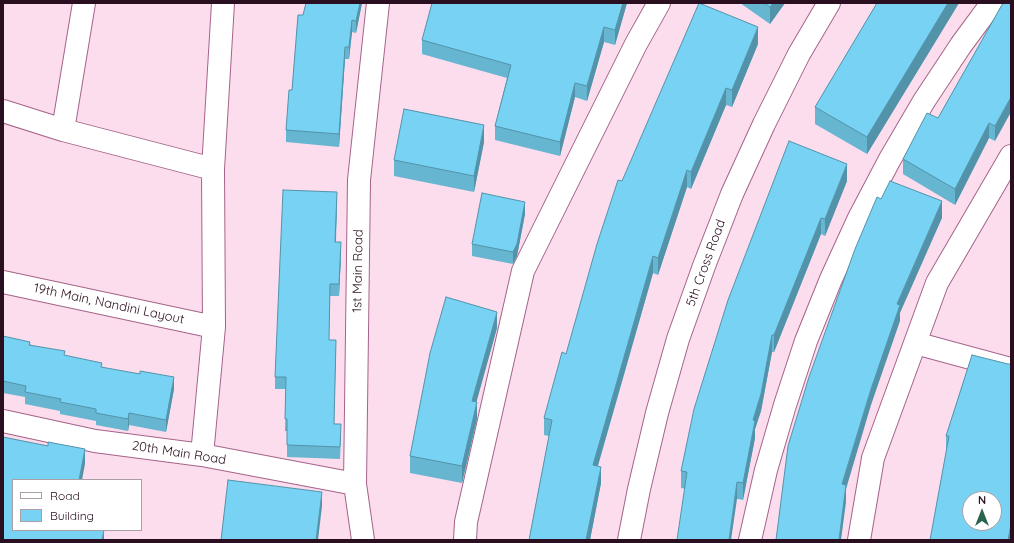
<!DOCTYPE html>
<html>
<head>
<meta charset="utf-8">
<style>
  body { margin:0 }
  #map { position:relative; width:1014px; height:543px; overflow:hidden; background:#fcdded; font-family:Quicksand,sans-serif }
  canvas { display:block }
  .frame { position:absolute; inset:0; border:4px solid #290f1f; pointer-events:none }
  .legend { position:absolute; left:12px; top:479px; width:130px; height:52px; box-sizing:border-box; background:#fff; border:1px solid #a99fa5; margin:0; padding:5px 7px; list-style:none; font-size:12px; color:#290f1f }
  .legend li { display:flex; align-items:center; gap:8px; height:20px }
  .legend b { width:20px; border:1px solid #a99fa5 }
  .north { position:absolute; left:962px; top:491px; width:40px; height:40px; box-sizing:border-box; background:#fff; border:1px solid #a99fa5; border-radius:50%; rotate:0deg; font-size:11px; font-weight:700; line-height:16px; text-align:center; color:#290f1f }
  .north::after { content:''; display:block; margin:auto; width:14px; height:18px; background:#2b644d; clip-path:polygon(50% 0,100% 100%,50% 72%,0 100%) }
</style>
</head>
<body>
<div id="map">
<canvas width="1014" height="543"></canvas>
<div class="frame"></div>
<ul class="legend">
<li><b style="height:5px;background:#fff"></b>Road</li>
<li><b style="height:11px;background:#77d2f3"></b>Building</li>
</ul>
<div class="north">N</div>
</div>
<script>
const ctx = document.querySelector('canvas').getContext('2d');
ctx.lineJoin = 'round';
const poly = rows => new Path2D(rows.map(r => 'M' + r).join(''));
function stroke(path, color, width, dash) { ctx.strokeStyle = color; ctx.lineWidth = width; ctx.lineCap = dash ? 'butt' : 'round'; ctx.setLineDash(dash || []); ctx.stroke(path); }
function paint(path, color) { ctx.fillStyle = color; ctx.fill(path, 'evenodd'); }
function label(font, color, halo, rows, align = 'center') {
  ctx.font = font + ' Quicksand,sans-serif'; ctx.lineWidth = 3.5; ctx.setLineDash([]); ctx.textBaseline = 'middle'; ctx.strokeStyle = halo; ctx.fillStyle = color; for (const [text, x, y, turn = 0] of rows) {
    ctx.save(); ctx.translate(x, y); ctx.rotate((+turn || 0) * Math.PI / 180); ctx.textAlign = isNaN(turn) ? turn : align; if (halo) ctx.strokeText(text, 0, 0); ctx.fillText(text, 0, 0); ctx.restore();
  }
}
const minor = poly([
  [84,3,63,130,213,169],
  [3,111,63,130],
  [3,282,214,327],
  [915,343,1011,369],
  [3,421,95,441,202,455,355,484],
  [202,455,214,327,213,169,223,3],
  [363,540,355,484,359,180,378,3],
  [465,540,466,522,523,271,636,44,659,3],
  [629,540,639,489,657,413,678,339,704,266,732,194,764,124,799,54,829,3],
  [750,540,766,470,785,405,806,341,831,279,859,218,890,159,924,101,961,45,992,3],
  [859,540,873,458,937,283,1011,156]
]);
stroke(minor, '#a5638a', 24);
stroke(minor, '#fff', 22);
paint(poly([
  [306,3,362,3,356,33,352,32,349,59,345,59,339,147,286,142,286,130,303,15],
  [627,3,615,45,604,42,587,101,575,97,560,156,495,140,495,126,507,78,422,54,422,40],
  [740,3,785,3,770,24],
  [877,3,959,3,867,154,815,124,815,107],
  [1003,3,995,141,989,138,955,205,903,174,903,159,938,118],
  [758,44,732,107,726,105,691,189,687,187,658,275,653,273,598,466,601,483,590,540,529,540,549,436,544,435,544,418,566,354,622,181],
  [484,142,474,192,394,176,394,160],
  [847,181,825,236,821,234,774,352,772,352,761,411,755,429,755,438,743,500,681,488,681,471,728,300],
  [337,204,336,242,341,254,339,296,330,296,329,340,336,352,334,424,341,436,340,459,287,457,287,431,285,431,286,389,275,389,275,377],
  [525,214,517,256,513,264,472,256,472,244],
  [497,328,476,402,477,419,462,483,410,473,410,456],
  [3,336,174,389,166,432,129,425,128,431,96,425,96,421,60,414,60,411,25,404,25,397,3,393],
  [972,355,946,451,946,436]
]), '#66b5d1');
paint(poly([
  [360,3,362,3,356,33,356,21],
  [623,3,627,3,615,45,615,30],
  [773,3,785,3,770,24,770,7],
  [948,3,959,3,867,154,867,137],
  [352,20,352,32,349,59,349,47],
  [604,27,604,42,587,101,587,86],
  [758,27,758,44,732,107,732,90],
  [345,47,345,59,339,147,339,134],
  [575,83,575,97,560,156,560,142],
  [726,88,726,105,691,189,691,172],
  [1011,97,1011,112,995,141,995,126],
  [989,123,989,138,955,205,955,189],
  [484,125,484,142,474,192,474,176],
  [847,164,847,181,825,236,825,219],
  [687,170,687,187,658,275,658,258],
  [337,192,337,204,335,254,335,242],
  [942,201,942,218,900,313,900,321,871,405,846,489,846,502,841,540,839,540,842,484,897,304],
  [525,202,525,214,517,256,513,264,513,252],
  [821,218,821,234,774,352,774,335],
  [341,242,341,254,339,296,339,284],
  [653,256,653,273,593,482,593,465],
  [497,312,497,328,472,418,472,401],
  [772,335,772,352,761,411,755,429,755,438,743,500,743,483,753,420],
  [174,377,174,389,166,432,166,420],
  [477,402,477,419,462,483,462,466],
  [129,413,129,425,128,431,128,419],
  [85,449,85,464,82,480,79,480],
  [601,467,601,483,590,540,586,540],
  [737,482,737,499,731,540,729,540],
  [322,492,322,506,318,540,316,540],
  [1011,525,1011,540,1008,540],
  [104,530,104,540,102,540]
]), '#5393aa');
const building = poly([
  [306,3,360,3,356,21,352,20,349,47,345,47,339,134,286,130,289,90,292,90,298,15,303,15,306,3],
  [432,3,623,3,615,30,604,27,587,86,575,83,560,142,495,126,511,65,422,40,432,3],
  [699,3,758,27,732,90,726,88,691,172,687,170,658,258,653,256,593,465,601,467,586,540,529,540,552,420,544,418,562,352,566,354,597,244,618,180,622,181,699,3],
  [764,3,773,3,770,7,764,3],
  [877,3,948,3,867,137,815,107,877,3],
  [1003,3,1011,3,1011,97,995,126,989,123,955,189,903,159,927,113,938,118,1003,3],
  [404,109,484,125,474,176,394,160,404,109],
  [789,141,847,164,825,219,821,218,774,335,772,335,761,394,753,420,755,421,743,483,737,482,729,540,677,540,687,472,681,471,694,409,728,300,789,141],
  [890,181,942,201,897,304,900,305,871,389,842,484,846,485,839,540,776,540,788,446,809,377,855,249,877,197,881,199,890,181],
  [283,190,337,192,335,242,341,242,339,284,330,284,329,340,336,340,334,424,341,424,340,447,287,445,287,419,285,419,286,377,275,377,283,190],
  [482,193,525,202,517,244,513,252,472,244,482,193],
  [446,297,497,312,472,401,477,402,462,466,410,456,430,353,446,297],
  [3,336,30,342,29,345,65,351,64,355,102,363,101,367,140,374,140,371,174,377,166,420,129,413,128,419,96,413,96,409,60,402,61,399,25,392,26,386,3,381,3,336],
  [972,355,1008,364,1011,364,1011,525,1008,540,930,540,949,436,946,436,972,355],
  [970,499,994,499,994,523,970,523,970,499],
  [3,437,48,446,48,442,85,449,79,480,13,480,13,530,104,530,102,540,3,540,3,437],
  [228,480,322,492,316,540,221,540,228,480]
]);
paint(building, '#77d2f3');
stroke(building, '#5393aa', 1);
label('13px', '#290f1f', '#fff', [
  ["5th Cross Road",706,263,-70],
  ["1st Main Road",358,271,-89],
  ["19th Main, Nandini Layout",109,304,12],
  ["20th Main Road",179,453,9]
]);
</script>
</body>
</html>
